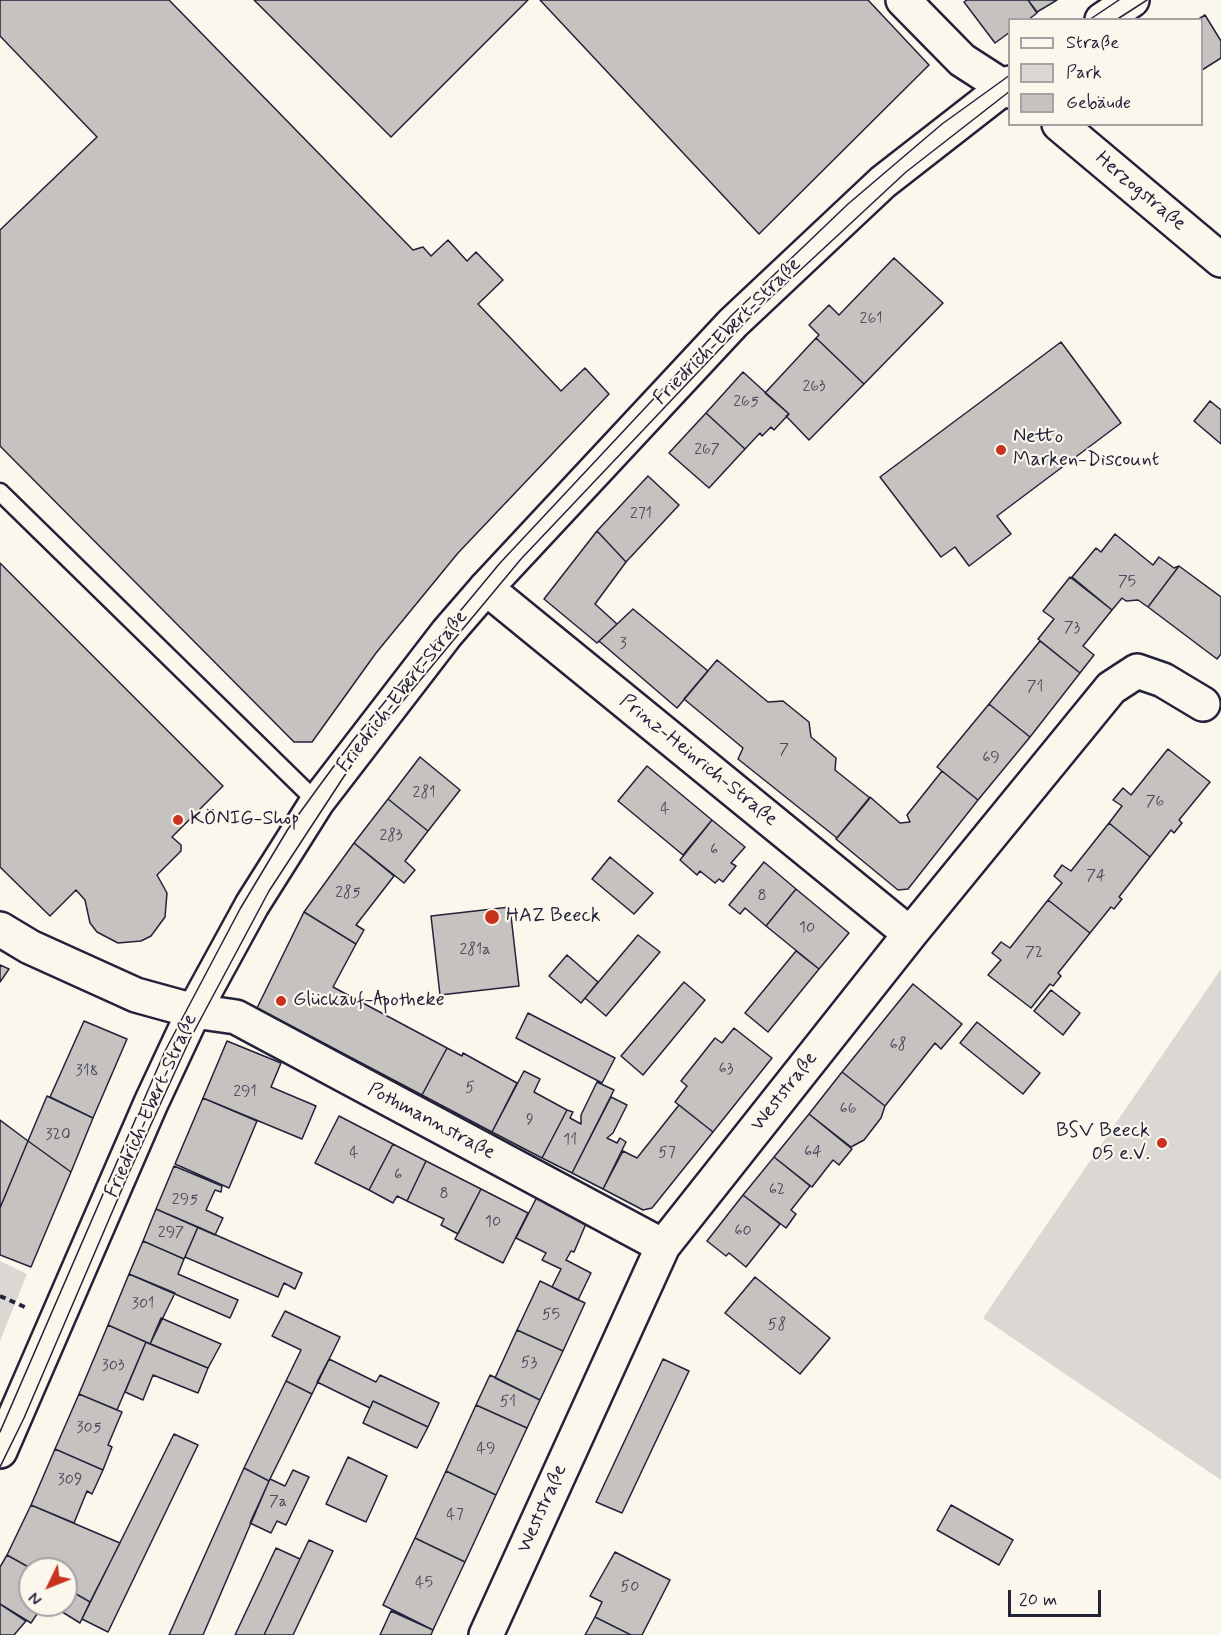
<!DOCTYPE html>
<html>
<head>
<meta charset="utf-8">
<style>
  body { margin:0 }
  #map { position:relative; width:1221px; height:1635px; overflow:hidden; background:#fbf7ec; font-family:Mynerve,sans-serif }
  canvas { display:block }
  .legend { position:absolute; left:1008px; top:18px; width:195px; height:108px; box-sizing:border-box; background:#fbf7ec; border:2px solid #a4a2a5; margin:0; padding:8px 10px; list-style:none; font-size:18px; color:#22223b }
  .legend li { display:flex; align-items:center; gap:12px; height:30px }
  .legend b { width:30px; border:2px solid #a4a2a5 }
  .north { position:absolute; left:18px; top:1557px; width:60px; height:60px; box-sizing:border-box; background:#fbf7ec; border:2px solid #a4a2a5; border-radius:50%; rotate:227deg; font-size:16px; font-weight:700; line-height:24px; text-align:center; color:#22223b }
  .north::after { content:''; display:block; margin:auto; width:21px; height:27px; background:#c8321e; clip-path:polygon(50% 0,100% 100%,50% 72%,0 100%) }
  .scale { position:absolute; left:1008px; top:1590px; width:93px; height:27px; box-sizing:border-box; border:3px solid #22223b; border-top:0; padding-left:8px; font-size:18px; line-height:21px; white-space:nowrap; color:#22223b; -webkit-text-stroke:4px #fbf7ec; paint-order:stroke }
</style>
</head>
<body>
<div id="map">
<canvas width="1221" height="1635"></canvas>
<ul class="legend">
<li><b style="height:8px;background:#fbf7ec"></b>Straße</li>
<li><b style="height:16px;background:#dbd8d3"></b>Park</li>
<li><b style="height:16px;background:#c6c2c0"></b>Gebäude</li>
</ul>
<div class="north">N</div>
<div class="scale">20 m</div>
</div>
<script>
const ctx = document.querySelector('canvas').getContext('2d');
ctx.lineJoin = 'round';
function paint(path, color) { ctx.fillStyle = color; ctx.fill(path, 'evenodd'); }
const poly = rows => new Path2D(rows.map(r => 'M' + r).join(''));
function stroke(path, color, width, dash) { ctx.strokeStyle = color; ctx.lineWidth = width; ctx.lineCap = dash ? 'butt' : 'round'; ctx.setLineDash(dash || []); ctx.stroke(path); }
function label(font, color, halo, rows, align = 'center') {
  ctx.font = font + ' Mynerve,sans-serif'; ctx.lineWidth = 4.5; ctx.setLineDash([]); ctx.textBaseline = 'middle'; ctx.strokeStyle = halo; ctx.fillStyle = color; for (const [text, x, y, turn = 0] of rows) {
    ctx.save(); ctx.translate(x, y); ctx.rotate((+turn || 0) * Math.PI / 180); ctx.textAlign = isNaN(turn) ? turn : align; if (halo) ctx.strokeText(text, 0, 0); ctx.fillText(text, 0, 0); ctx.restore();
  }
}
paint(poly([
  [1221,969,1221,1480,983,1318],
  [0,1261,27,1274,0,1341]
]), '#dbd8d3');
const building = poly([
  [0,0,169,0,413,250,423,247,431,256,448,240,467,261,476,252,503,280,478,304,561,391,585,368,609,394,458,553,376,653,312,742,294,742,0,446,0,230,97,137,0,36,0,0],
  [254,0,528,0,391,137,254,0],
  [540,0,868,0,929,65,759,234,540,0],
  [967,0,1028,0,1037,13,1028,20,1010,20,1010,32,995,43,964,2,967,0],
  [1028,0,1057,0,1037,12,1028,0],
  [1205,15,1221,41,1221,58,1202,70,1202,20,1197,20,1205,15],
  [894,258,943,303,864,384,816,338,819,335,809,325,829,305,839,315,894,258],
  [816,338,864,384,809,440,786,416,789,414,765,393,816,338],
  [1061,342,1121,423,997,516,1011,534,969,566,955,547,941,557,880,477,1061,342],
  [743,372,789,414,774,430,771,427,762,436,760,433,745,449,706,413,743,372],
  [1210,401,1221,410,1221,444,1194,421,1210,401],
  [706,413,745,449,709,488,669,453,706,413],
  [648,476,679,505,626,562,597,531,648,476],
  [597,531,626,562,595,604,617,624,597,643,544,599,597,531],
  [1115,534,1153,565,1159,557,1174,568,1179,566,1148,607,1138,600,1126,601,1122,598,1112,610,1072,577,1096,548,1101,552,1115,534],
  [0,563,223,786,172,837,181,845,181,851,157,875,167,893,165,917,151,936,141,941,118,943,97,932,90,923,85,900,76,890,50,916,0,867,0,563],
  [1179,566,1221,597,1221,654,1217,659,1148,607,1179,566],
  [1070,577,1112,610,1083,646,1094,655,1080,673,1038,639,1054,619,1043,611,1070,577],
  [633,609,708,671,677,708,599,641,633,609],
  [1040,641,1080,673,1030,737,989,704,1040,641],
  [717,660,768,702,783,701,809,722,811,737,836,758,835,770,870,798,837,838,738,759,743,748,684,699,717,660],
  [989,704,1030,737,978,800,937,767,989,704],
  [1168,749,1210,782,1179,820,1182,823,1174,833,1171,830,1150,857,1109,823,1122,806,1113,800,1123,788,1131,795,1168,749],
  [420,757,460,790,428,831,388,799,420,757],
  [647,766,712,820,683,855,618,801,647,766],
  [942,771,978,800,908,889,898,890,836,839,870,797,900,823,910,822,907,815,942,771],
  [388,799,428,831,405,861,415,870,404,883,354,843,388,799],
  [712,820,745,847,731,863,736,866,723,882,719,879,715,883,700,871,697,875,680,860,712,820],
  [1109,823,1150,857,1119,897,1122,899,1114,909,1111,907,1090,933,1048,900,1062,883,1054,876,1062,865,1071,871,1109,823],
  [354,843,394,876,356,925,364,930,356,944,304,912,354,843],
  [610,857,653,893,634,914,592,879,610,857],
  [764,862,796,889,766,926,745,908,740,914,729,905,764,862],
  [796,889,849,933,819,969,766,926,796,889],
  [1048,900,1090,933,1058,973,1061,976,1053,986,1050,984,1031,1008,988,975,1001,960,992,953,1001,942,1010,948,1048,900],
  [510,907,519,986,440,995,431,916,510,907],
  [304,912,356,944,333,987,447,1048,422,1095,257,1008,304,912],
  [638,935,660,952,606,1016,585,998,638,935],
  [796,951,819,969,768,1032,745,1013,796,951],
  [567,955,598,982,581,1003,549,976,567,955],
  [0,965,9,969,0,982,0,965],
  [684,982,705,1000,643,1075,621,1056,684,982],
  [913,984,962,1024,941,1049,935,1043,885,1106,842,1072,913,984],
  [1051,990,1080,1013,1063,1035,1034,1011,1051,990],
  [528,1013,615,1058,602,1083,516,1038,528,1013],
  [84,1021,127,1039,93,1118,50,1097,84,1021],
  [977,1022,1040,1073,1023,1094,960,1043,977,1022],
  [734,1028,772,1058,713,1132,675,1102,687,1086,681,1081,715,1038,722,1043,734,1028],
  [227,1041,281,1063,271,1087,316,1106,302,1139,203,1098,227,1041],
  [447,1048,462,1056,463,1053,517,1083,492,1132,422,1095,447,1048],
  [524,1071,540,1079,534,1092,567,1110,542,1158,492,1132,524,1071],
  [842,1072,885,1106,881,1118,864,1140,851,1147,809,1114,842,1072],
  [597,1082,614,1090,572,1173,542,1158,567,1110,573,1112,570,1118,581,1124,581,1115,597,1082],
  [47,1096,93,1118,71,1172,28,1141,47,1096],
  [611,1097,627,1105,613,1133,607,1138,617,1143,620,1138,626,1142,603,1189,572,1173,611,1097],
  [203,1098,257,1121,229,1188,175,1164,203,1098],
  [679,1105,713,1132,652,1208,643,1210,603,1189,623,1151,637,1158,679,1105],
  [809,1114,852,1149,839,1165,833,1160,812,1187,774,1157,809,1114],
  [339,1116,393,1144,369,1190,315,1163,339,1116],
  [0,1120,28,1141,0,1208,0,1120],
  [28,1141,71,1172,31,1267,0,1255,0,1208,28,1141],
  [393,1144,426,1161,407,1201,397,1196,393,1203,369,1190,393,1144],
  [774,1157,810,1186,791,1210,796,1214,786,1228,743,1195,774,1157],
  [426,1161,481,1189,458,1234,441,1225,444,1219,407,1201,426,1161],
  [174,1166,222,1186,221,1192,215,1190,206,1210,223,1218,215,1235,156,1209,174,1166],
  [481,1189,528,1213,503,1263,455,1239,481,1189],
  [539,1193,588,1219,574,1252,571,1251,566,1260,591,1273,578,1300,552,1287,561,1269,542,1260,546,1253,516,1238,539,1193],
  [743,1195,780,1224,746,1267,729,1253,726,1256,707,1241,743,1195],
  [156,1209,198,1227,184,1259,143,1241,156,1209],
  [198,1227,302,1273,295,1289,284,1283,278,1297,185,1257,198,1227],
  [143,1241,184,1259,178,1274,238,1300,230,1318,129,1274,143,1241],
  [129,1274,175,1293,150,1344,108,1325,129,1274],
  [755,1277,830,1338,800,1374,725,1313,755,1277],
  [540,1281,585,1303,563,1351,517,1330,540,1281],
  [285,1311,340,1337,312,1394,286,1381,301,1350,272,1336,285,1311],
  [161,1318,221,1344,208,1368,150,1344,161,1318],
  [108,1325,146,1342,117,1410,79,1394,108,1325],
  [517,1330,563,1351,540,1400,495,1378,517,1330],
  [146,1342,208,1368,198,1393,153,1375,143,1400,125,1392,146,1342],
  [329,1359,376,1382,380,1375,439,1403,428,1427,373,1401,370,1408,317,1382,329,1359],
  [663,1359,689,1371,622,1513,596,1502,663,1359],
  [490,1375,540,1400,527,1428,476,1405,490,1375],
  [286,1381,312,1394,269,1481,244,1468,286,1381],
  [79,1394,122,1412,108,1445,112,1447,103,1470,55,1449,79,1394],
  [373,1401,428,1427,417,1448,363,1423,373,1401],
  [476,1405,527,1428,496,1495,446,1471,476,1405],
  [174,1434,198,1445,108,1632,82,1619,174,1434],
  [55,1449,103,1470,92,1494,87,1491,74,1523,31,1505,55,1449],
  [348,1457,387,1476,366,1522,326,1504,348,1457],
  [244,1468,269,1481,203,1635,169,1635,244,1468],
  [293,1470,309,1477,286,1525,277,1521,271,1533,250,1523,270,1479,285,1486,293,1470],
  [446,1471,496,1495,465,1562,415,1538,446,1471],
  [31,1505,120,1543,90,1602,66,1588,66,1569,32,1569,7,1555,31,1505],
  [951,1505,1013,1540,999,1565,937,1530,951,1505],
  [415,1538,465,1562,433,1630,383,1605,415,1538],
  [309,1540,333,1551,293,1635,264,1635,309,1540],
  [276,1548,300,1559,264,1635,235,1635,276,1548],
  [615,1552,670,1580,642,1635,631,1635,595,1617,602,1602,590,1596,615,1552],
  [7,1555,32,1569,30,1605,35,1605,33,1608,39,1611,31,1623,0,1604,0,1567,7,1555],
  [66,1588,90,1602,80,1623,51,1605,66,1605,66,1588],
  [0,1604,26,1621,14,1635,0,1635,0,1604],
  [391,1611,433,1630,431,1635,380,1635,391,1611],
  [595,1617,631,1635,585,1635,595,1617]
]);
paint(building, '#c6c2c0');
stroke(building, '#22223b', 1.5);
const lane = poly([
  [0,492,317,802]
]);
const street = poly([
  [903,0,962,60,1010,91],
  [1059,124,1221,260],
  [486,588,910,934],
  [194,1011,236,1017,663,1246],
  [486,1635,663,1246,910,934,1111,688,1137,671,1163,680,1203,704]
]);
const secondary = poly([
  [1102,20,1132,0],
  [0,929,30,947,136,995,194,1011],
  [0,1451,151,1103,194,1011,252,905,317,802,447,633,486,588,733,323,883,182,1010,83]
]);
stroke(lane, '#22223b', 21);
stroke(street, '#22223b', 38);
stroke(secondary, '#22223b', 38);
stroke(poly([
  [0,1296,27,1308]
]), '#22223b', 4, [6, 4.5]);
stroke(lane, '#fbf7ec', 16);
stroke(street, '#fbf7ec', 33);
stroke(secondary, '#fbf7ec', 33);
stroke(poly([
  [1089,20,1119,0],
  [1116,20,1147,0],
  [0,1432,165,1051,240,909,288,829,320,785,354,739,500,563,732,315,848,204,942,124,1010,75],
  [0,1467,24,1418,128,1175,190,1039,269,891,358,755,521,559,753,314,906,172,1010,91]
]), '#22223b', 1.5);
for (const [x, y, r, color] of [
  [1001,450,6,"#c8321e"],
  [178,820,6,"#c8321e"],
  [492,917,8,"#c8321e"],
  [281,1001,6,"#c8321e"],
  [1162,1143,6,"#c8321e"]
]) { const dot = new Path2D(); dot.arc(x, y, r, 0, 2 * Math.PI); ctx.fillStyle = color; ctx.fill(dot); stroke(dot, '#fbf7ec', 2); }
label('16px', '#4b4a5c', null, [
  ["261",871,320],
  ["263",814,388],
  ["265",746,403],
  ["267",707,451],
  ["271",641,515],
  ["75",1127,583],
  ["73",1072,629],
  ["3",623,645],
  ["71",1035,688],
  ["7",784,751],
  ["69",991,759],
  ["281",424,794],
  ["76",1155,803],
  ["4",665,810],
  ["283",391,837],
  ["6",714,851],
  ["74",1096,877],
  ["285",348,894],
  ["8",762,897],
  ["10",807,929],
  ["281a",475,951],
  ["72",1034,954],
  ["68",898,1046],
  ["63",726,1070],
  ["318",87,1072],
  ["5",470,1089],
  ["291",245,1093],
  ["66",848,1110],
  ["9",530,1121],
  ["320",58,1136],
  ["11",570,1141],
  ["64",813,1153],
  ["4",354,1154],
  ["57",667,1154],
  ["6",398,1176],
  ["62",777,1191],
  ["8",444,1195],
  ["295",185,1201],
  ["10",493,1223],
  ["60",743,1232],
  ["297",171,1234],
  ["301",143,1305],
  ["55",551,1316],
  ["58",777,1326],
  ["53",529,1364],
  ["303",113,1367],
  ["51",508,1403],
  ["305",89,1429],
  ["49",486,1450],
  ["309",70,1481],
  ["7a",278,1503],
  ["47",455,1516],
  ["45",424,1584],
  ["50",630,1588]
]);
label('20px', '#22223b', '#fbf7ec', [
  ["Herzogstraße",1140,192,40],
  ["Friedrich-Ebert-Straße",728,332,-45],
  ["Friedrich-Ebert-Straße",403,692,-52],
  ["Prinz-Heinrich-Straße",698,761,39],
  ["Weststraße",785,1092,-52],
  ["Friedrich-Ebert-Straße",152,1106,-66],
  ["Pothmannstraße",431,1122,28],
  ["Weststraße",543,1509,-66]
]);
label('20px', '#22223b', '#fbf7ec', [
  ["Netto",1013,438],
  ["Marken-Discount",1013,461],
  ["KÖNIG-Shop",190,820],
  ["HAZ Beeck",506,917],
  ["Glückauf-Apotheke",293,1001],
  ["BSV Beeck",1150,1132,"right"],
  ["05 e.V.",1150,1155,"right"]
], 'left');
</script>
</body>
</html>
